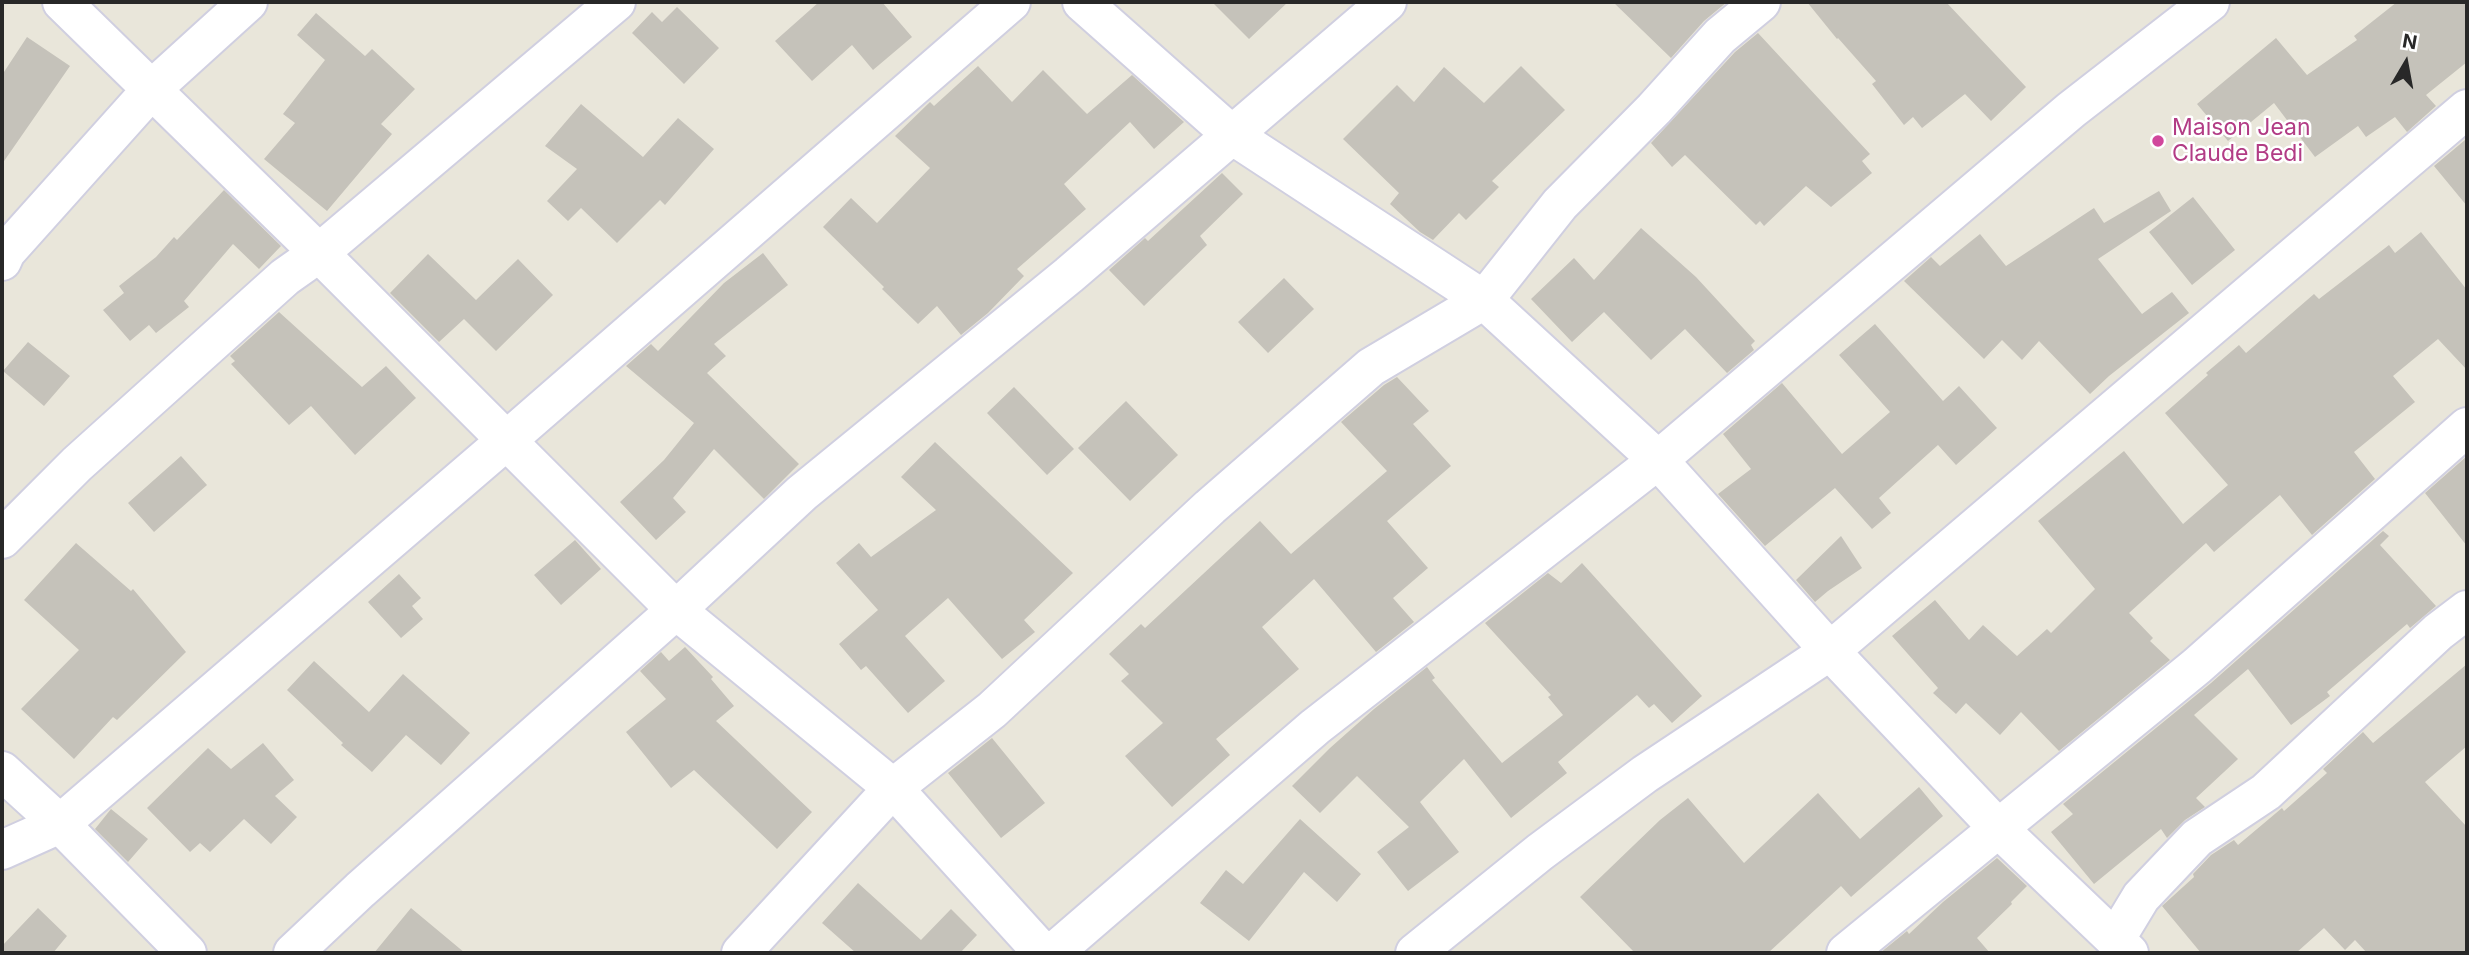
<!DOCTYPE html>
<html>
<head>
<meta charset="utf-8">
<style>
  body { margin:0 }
  #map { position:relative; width:2469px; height:955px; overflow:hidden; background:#e9e6da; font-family:Inter,sans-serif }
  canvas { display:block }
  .frame { position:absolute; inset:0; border:4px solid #282828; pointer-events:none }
  .north { position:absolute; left:2371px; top:28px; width:70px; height:70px; -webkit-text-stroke:5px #fff; paint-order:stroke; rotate:10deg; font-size:19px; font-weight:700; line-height:28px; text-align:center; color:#282828 }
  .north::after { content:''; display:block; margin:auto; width:24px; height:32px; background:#282828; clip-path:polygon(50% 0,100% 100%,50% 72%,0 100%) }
</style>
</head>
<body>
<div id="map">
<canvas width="2469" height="955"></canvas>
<div class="frame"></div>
<div class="north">N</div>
</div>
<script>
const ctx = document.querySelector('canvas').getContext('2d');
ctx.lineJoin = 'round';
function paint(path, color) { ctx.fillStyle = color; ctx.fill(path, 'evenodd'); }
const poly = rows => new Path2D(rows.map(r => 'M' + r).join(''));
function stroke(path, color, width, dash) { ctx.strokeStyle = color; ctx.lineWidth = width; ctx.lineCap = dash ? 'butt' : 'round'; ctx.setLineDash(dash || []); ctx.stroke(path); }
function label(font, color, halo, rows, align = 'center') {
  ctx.font = font + ' Inter,sans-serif'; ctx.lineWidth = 5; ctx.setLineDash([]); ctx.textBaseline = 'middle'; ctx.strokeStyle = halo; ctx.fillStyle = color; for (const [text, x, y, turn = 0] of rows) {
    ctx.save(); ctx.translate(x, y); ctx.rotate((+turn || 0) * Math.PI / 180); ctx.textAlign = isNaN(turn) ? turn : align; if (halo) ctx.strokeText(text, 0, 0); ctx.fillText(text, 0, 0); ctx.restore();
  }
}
paint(poly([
  [819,2,882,2,912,37,873,70,852,45,812,81,775,41],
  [1212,2,1288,2,1249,39],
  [1613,2,1727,2,1704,21,1671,58],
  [1807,2,1946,2,2026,87,1991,121,1965,94,1922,128,1913,117,1904,125,1872,84,1876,81,1838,38,1837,39],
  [2397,2,2467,2,2467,62,2426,95,2436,106,2407,132,2395,117,2366,137,2358,126,2315,157,2274,103,2228,141,2197,104,2276,38,2307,75,2357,40,2354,36],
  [677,7,719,48,684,84,632,33,652,12,662,22],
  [316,13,365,56,372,49,415,89,381,124,392,134,327,211,264,159,295,123,283,114,325,60,297,35],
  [1758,33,1870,154,1862,161,1872,173,1831,207,1806,186,1764,226,1760,221,1756,225,1685,155,1672,167,1651,143,1735,52],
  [27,37,70,66,2,164,2,75],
  [978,66,1012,102,1043,70,1087,114,1132,75,1184,122,1154,149,1130,122,1064,184,1086,209,1017,269,1024,276,988,313,961,335,937,306,918,324,882,289,884,287,823,227,851,198,877,223,930,168,895,136,930,102,934,106],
  [1521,66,1565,110,1492,181,1499,187,1466,220,1459,213,1433,240,1420,232,1390,204,1399,193,1343,139,1397,85,1414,102,1444,67,1484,103],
  [581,104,643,157,678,118,714,149,665,205,660,200,617,243,581,208,568,221,547,201,577,169,545,146],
  [2465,140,2467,143,2467,206,2434,166],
  [1222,173,1243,194,1200,236,1207,245,1144,306,1109,270,1145,238,1148,241],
  [224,190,281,246,259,269,233,244,184,301,189,307,156,333,149,325,130,341,103,310,124,293,119,286,156,257,174,237,177,240],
  [2159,191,2171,211,2098,259,2142,314,2172,292,2189,313,2109,376,2090,394,2039,341,2022,360,2002,340,1984,359,1904,281,1931,257,1940,266,1980,234,2006,266,2094,208,2104,223],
  [2193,197,2235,250,2192,285,2149,232],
  [1641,228,1696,277,1755,341,1751,345,1754,350,1727,373,1685,329,1651,360,1604,312,1572,342,1531,299,1574,258,1594,280],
  [2421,232,2467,290,2467,370,2438,339,2393,376,2415,402,2354,452,2375,479,2312,535,2280,495,2214,552,2206,543,2129,613,2153,638,2150,641,2170,660,2059,751,2021,712,2000,735,1966,703,1956,714,1933,693,1938,688,1892,636,1935,600,1969,640,1983,625,2017,656,2047,629,2051,633,2095,589,2038,521,2124,451,2183,524,2228,485,2165,413,2208,375,2206,373,2239,345,2246,353,2314,294,2319,299,2389,245,2395,253],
  [763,253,788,285,714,344,726,356,707,373,799,464,764,499,714,449,673,498,686,512,656,540,620,502,664,460,694,423,626,366,651,344,658,351,724,283],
  [428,254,476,300,518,259,553,295,496,351,464,319,439,342,390,293],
  [1284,278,1314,309,1268,353,1238,322],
  [279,312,362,387,386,366,416,398,355,455,311,406,289,425,231,364,235,361,230,356],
  [1875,324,1943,401,1959,386,1997,428,1956,465,1938,445,1879,498,1891,513,1872,529,1835,488,1765,546,1718,494,1751,469,1723,434,1782,383,1842,454,1890,412,1839,355],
  [28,342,70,376,44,406,3,371],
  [1397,377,1429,411,1413,424,1451,466,1387,521,1428,568,1393,598,1414,622,1376,652,1314,579,1262,627,1299,669,1216,739,1230,755,1172,807,1125,756,1163,723,1121,681,1129,674,1109,654,1141,624,1145,628,1260,521,1291,554,1387,471,1341,422,1384,385],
  [1014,387,1074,449,1047,475,987,413],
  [1126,401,1178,455,1130,501,1078,448],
  [935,442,1073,573,1024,620,1035,632,1002,659,948,598,905,636,945,681,908,713,866,666,861,670,839,644,878,610,836,563,859,543,871,557,936,510,901,477],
  [181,456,207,485,154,532,128,503],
  [2467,456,2467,546,2425,493],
  [2383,531,2389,536,2380,545,2436,606,2410,628,2407,624,2327,692,2330,696,2291,725,2248,669,2194,715,2238,759,2196,798,2205,807,2185,820,2167,838,2161,829,2094,884,2051,832,2073,814,2063,804,2211,683],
  [1841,536,1862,568,1828,591,1815,602,1796,580],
  [575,540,601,569,561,605,534,575],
  [76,543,131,591,133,589,186,652,117,720,113,717,74,759,21,709,79,650,24,600],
  [1582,563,1702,696,1672,723,1654,704,1649,708,1637,695,1558,762,1567,773,1511,818,1464,759,1420,802,1459,852,1408,891,1377,852,1409,827,1357,776,1320,813,1292,786,1330,748,1374,709,1427,667,1435,678,1432,680,1502,763,1563,715,1548,697,1551,695,1485,623,1548,573,1561,583],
  [399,574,421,598,412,606,423,619,401,638,368,602],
  [685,647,713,677,711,679,734,706,716,721,812,812,777,849,694,770,671,788,626,732,666,699,640,671,661,652,669,661],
  [314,661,369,712,403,674,470,733,441,765,406,735,372,772,341,745,343,743,287,690],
  [2467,664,2467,746,2425,782,2467,827,2467,953,2367,953,2355,940,2345,950,2324,928,2296,953,2201,953,2162,906,2194,877,2193,874,2211,855,2234,840,2238,845,2282,808,2284,811,2327,773,2323,769,2363,732,2373,743],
  [992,738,1045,803,1001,838,948,773],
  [263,743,294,780,275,796,297,817,271,844,244,819,210,852,200,843,190,852,147,808,208,748,231,769],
  [1919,787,1943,816,1851,897,1841,886,1768,953,1635,953,1580,897,1660,820,1688,798,1744,863,1818,793,1860,839],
  [111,809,148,839,128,862,95,829],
  [1300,819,1361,874,1337,902,1304,872,1249,941,1200,903,1226,870,1243,884],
  [1997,858,2027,886,2011,902,2012,904,1977,938,1990,953,1880,953,1907,931,1909,934,1943,902],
  [858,883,921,940,951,909,977,935,960,953,856,953,822,923],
  [38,908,67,936,53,953,2,953,2,946],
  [411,908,465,953,374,953]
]), '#c5c2ba');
const minor = poly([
  [62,2,319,253,676,610,893,788,1043,953],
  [1082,2,1232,135,1484,300,1658,460,1830,651,1997,827,2129,953],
  [2,261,6,252,152,89,248,2],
  [2,539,77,464,285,277,319,253,616,2],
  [2,771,60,824,187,953],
  [2,850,60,824,507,440,1011,2],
  [2115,940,2141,897,2197,838,2266,792,2438,632,2467,610],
  [293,953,360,890,676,610,802,493,1069,275,1387,2],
  [741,953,893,788,992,710,1210,507,1371,367,1484,300,1560,204,1654,109,1720,36,1761,2],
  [1053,953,1315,727,1658,460,2071,110,2210,2],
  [1415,953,1540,852,1645,774,1830,651,2467,109],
  [1846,953,2197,666,2467,427]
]);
stroke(minor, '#d0cfe0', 42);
stroke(minor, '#fff', 38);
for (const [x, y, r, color] of [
  [2158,141,7,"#d1479c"]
]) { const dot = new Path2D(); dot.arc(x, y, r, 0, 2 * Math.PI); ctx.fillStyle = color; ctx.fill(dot); stroke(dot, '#fff', 2.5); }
label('23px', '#b23c85', '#fff', [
  ["Maison Jean",2172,128],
  ["Claude Bedi",2172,154]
], 'left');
</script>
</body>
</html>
